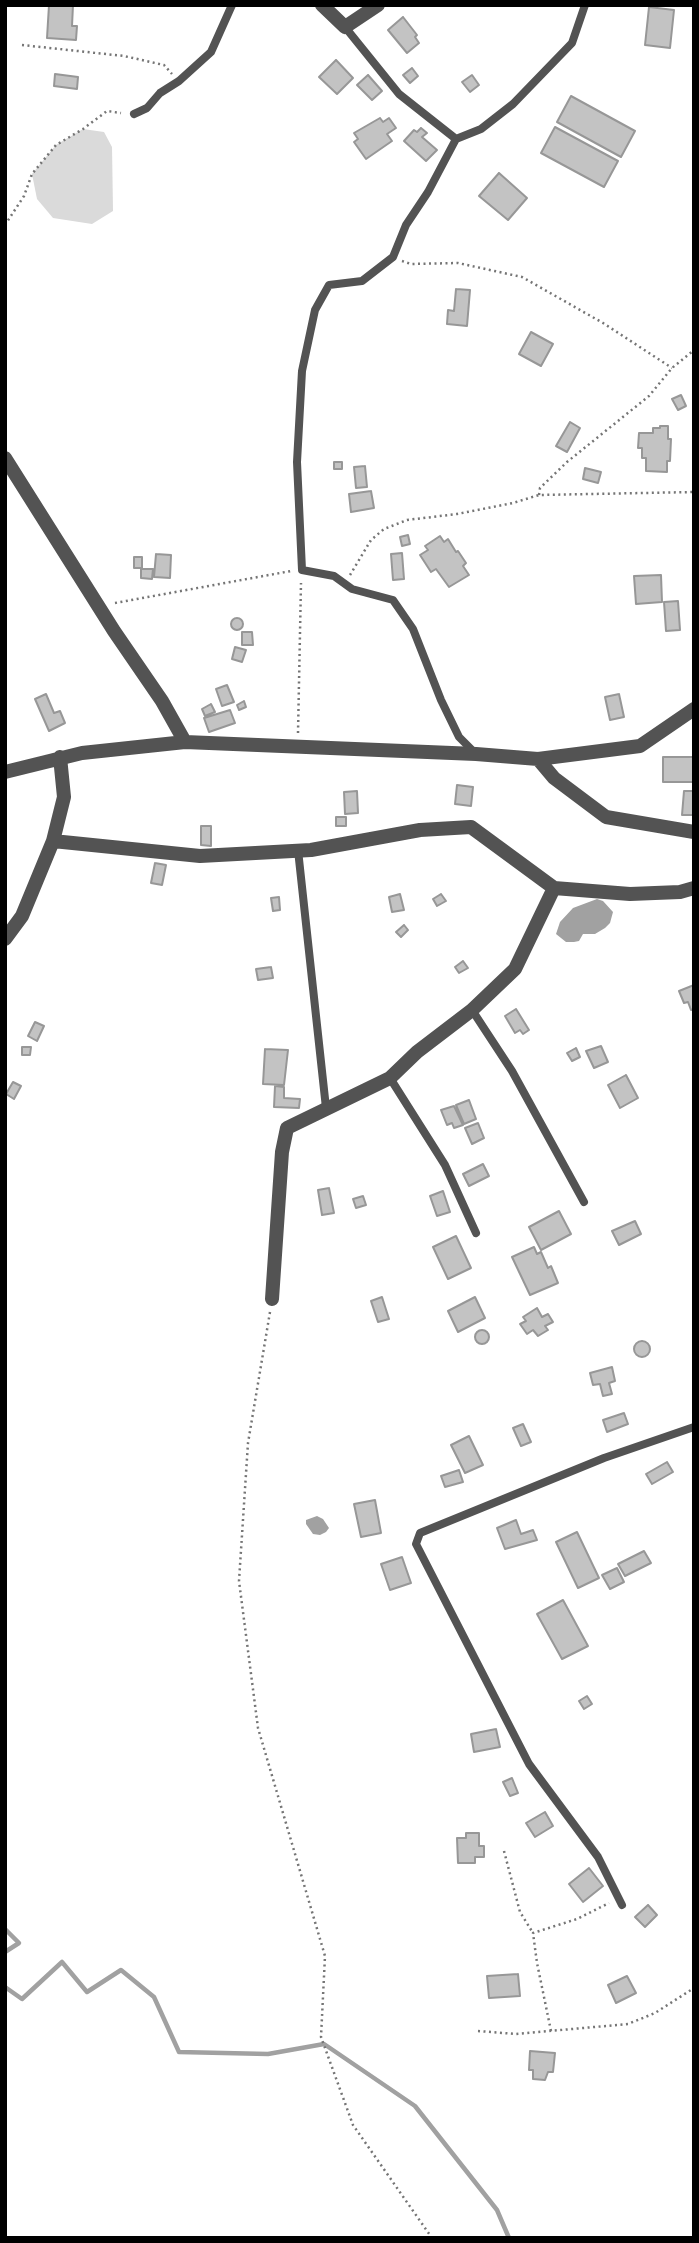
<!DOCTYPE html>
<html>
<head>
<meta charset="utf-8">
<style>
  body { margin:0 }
  #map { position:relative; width:699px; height:2243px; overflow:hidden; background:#fff; font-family:Rubik,sans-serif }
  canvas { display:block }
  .frame { position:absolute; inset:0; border:7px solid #000; pointer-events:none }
</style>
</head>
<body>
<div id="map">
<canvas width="699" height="2243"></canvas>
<div class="frame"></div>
</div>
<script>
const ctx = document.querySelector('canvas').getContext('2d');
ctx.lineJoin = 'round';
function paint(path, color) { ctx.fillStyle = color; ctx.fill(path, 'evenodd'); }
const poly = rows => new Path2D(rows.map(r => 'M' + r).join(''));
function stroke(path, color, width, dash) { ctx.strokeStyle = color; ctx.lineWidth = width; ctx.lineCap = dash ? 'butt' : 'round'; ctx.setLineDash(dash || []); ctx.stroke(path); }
paint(poly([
  [83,129,104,132,112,147,113,211,92,224,53,218,37,199,32,174,56,145]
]), '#dadada');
paint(poly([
  [597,899,603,901,613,912,610,923,605,928,595,934,583,934,579,941,574,942,566,942,556,934,560,922,573,908],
  [317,1516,323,1519,329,1528,326,1532,320,1535,313,1534,306,1524,306,1520]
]), '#a1a1a1');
stroke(poly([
  [5,1929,19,1943,5,1952],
  [5,1987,22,1999,62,1962,87,1992,121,1970,154,1997,179,2052,268,2054,324,2044,415,2106,497,2210,509,2238]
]), '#a1a1a1', 4.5);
const building = poly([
  [49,5,73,5,72,26,77,26,76,40,47,38,49,5],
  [649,7,674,10,670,48,645,45,649,7],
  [403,17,417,35,415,37,419,43,407,53,388,30,403,17],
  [336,60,353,78,337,94,319,77,336,60],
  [412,68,418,76,410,83,403,75,412,68],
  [55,74,78,77,77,89,54,86,55,74],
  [368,75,382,91,372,100,357,85,368,75],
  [472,75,479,85,470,92,462,82,472,75],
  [571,96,635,131,621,157,557,122,571,96],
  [380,118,383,122,389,118,396,128,387,134,392,141,366,159,354,142,358,139,354,133,380,118],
  [555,127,618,161,604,187,541,153,555,127],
  [421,128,427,133,422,137,437,150,426,161,404,141,414,130,417,132,421,128],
  [499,173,527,198,508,220,479,196,499,173],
  [456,289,470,290,467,326,447,324,448,310,454,311,456,289],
  [531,332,553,344,541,366,519,354,531,332],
  [681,395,686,406,678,410,672,399,681,395],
  [570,422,580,428,567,452,556,446,570,422],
  [660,426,668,426,668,439,671,439,670,461,667,461,667,472,646,471,646,458,642,458,642,448,638,448,639,433,653,433,653,428,660,428,660,426],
  [334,462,342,462,342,469,334,469,334,462],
  [365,466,367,487,356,488,354,467,365,466],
  [585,468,601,472,598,483,583,479,585,468],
  [371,491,374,508,351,512,349,494,371,491],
  [408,535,410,544,402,546,400,537,408,535],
  [440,536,444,542,448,539,456,552,458,551,466,563,463,566,469,575,449,587,436,569,431,572,420,555,428,550,425,546,440,536],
  [402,553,404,579,393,580,391,554,402,553],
  [156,554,171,555,170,578,154,577,156,554],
  [134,557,142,557,142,568,134,568,134,557],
  [141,569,153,569,152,579,141,578,141,569],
  [661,575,662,602,636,604,634,576,661,575],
  [678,601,680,630,666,631,664,602,678,601],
  '231 624a6 6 0 1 1 12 0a6 6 0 1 1-12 0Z',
  [242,632,252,632,253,645,242,645,242,632],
  [235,647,246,650,242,662,232,659,235,647],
  [227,685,234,702,222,706,216,689,227,685],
  [46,694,54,713,60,711,65,723,49,731,35,699,46,694],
  [619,694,624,717,610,720,605,697,619,694],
  [244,701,246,707,239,710,237,705,244,701],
  [211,704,215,712,205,716,202,709,211,704],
  [230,710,235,723,209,732,204,718,230,710],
  [663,757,694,757,693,782,663,782,663,757],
  [457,785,473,787,471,806,455,804,457,785],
  [357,791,358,813,345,814,344,792,357,791],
  [684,791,694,791,694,815,682,815,684,791],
  [336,817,346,817,346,826,336,826,336,817],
  [201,826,211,826,211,846,201,845,201,826],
  [155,863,166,865,162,885,151,883,155,863],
  [400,894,404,910,392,912,389,897,400,894],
  [441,894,446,901,437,906,433,899,441,894],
  [279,897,280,910,273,911,271,898,279,897],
  [404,925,408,930,401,937,396,932,404,925],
  [463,961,468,968,459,973,455,967,463,961],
  [271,967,273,978,258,980,256,969,271,967],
  [694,985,694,1009,691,1010,688,1002,684,1003,679,991,694,985],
  [516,1009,529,1030,523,1034,520,1030,515,1033,505,1016,516,1009],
  [35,1022,44,1026,37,1041,28,1036,35,1022],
  [601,1046,608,1062,594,1068,586,1051,601,1046],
  [22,1047,31,1047,30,1055,22,1055,22,1047],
  [576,1048,580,1057,572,1061,567,1053,576,1048],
  [265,1049,288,1050,284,1085,263,1084,265,1049],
  [626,1075,638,1098,620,1108,608,1085,626,1075],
  [13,1082,21,1086,14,1099,6,1094,13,1082],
  [275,1086,284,1087,284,1098,300,1099,299,1108,274,1107,275,1086],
  [469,1100,476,1119,464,1124,456,1105,469,1100],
  [454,1106,463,1125,454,1128,452,1123,447,1125,441,1110,454,1106],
  [478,1123,484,1138,472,1144,465,1128,478,1123],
  [483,1164,489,1176,469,1186,463,1174,483,1164],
  [329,1188,334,1213,322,1215,318,1190,329,1188],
  [443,1191,450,1212,437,1216,430,1196,443,1191],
  [363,1196,366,1205,356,1208,353,1199,363,1196],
  [559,1211,571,1234,541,1250,529,1227,559,1211],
  [635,1221,641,1234,619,1245,612,1231,635,1221],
  [456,1236,471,1268,448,1279,433,1247,456,1236],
  [534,1247,537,1254,541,1252,548,1268,551,1266,558,1283,530,1295,512,1257,534,1247],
  [382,1297,389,1319,378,1322,371,1301,382,1297],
  [475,1297,485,1318,458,1332,448,1311,475,1297],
  [537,1308,542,1317,548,1314,553,1322,545,1326,548,1330,538,1336,533,1330,527,1334,520,1324,526,1321,523,1317,537,1308],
  '475 1337a7 7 0 1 1 14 0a7 7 0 1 1-14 0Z',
  '634 1349a8 8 0 1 1 16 0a8 8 0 1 1-16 0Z',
  [612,1367,615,1381,609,1383,612,1394,603,1396,600,1384,593,1385,590,1373,612,1367],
  [624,1413,628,1424,607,1432,603,1420,624,1413],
  [523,1424,531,1442,521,1446,513,1428,523,1424],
  [469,1436,483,1465,465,1473,451,1445,469,1436],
  [667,1462,673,1472,652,1484,646,1474,667,1462],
  [459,1470,463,1482,445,1487,441,1476,459,1470],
  [375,1500,381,1533,361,1537,354,1504,375,1500],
  [516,1520,521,1534,533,1530,537,1540,505,1549,497,1528,516,1520],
  [577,1532,599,1578,578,1588,556,1542,577,1532],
  [644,1551,651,1563,625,1576,618,1564,644,1551],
  [402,1557,411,1583,390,1590,381,1564,402,1557],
  [617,1568,624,1582,610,1589,602,1575,617,1568],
  [563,1600,588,1646,562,1659,537,1614,563,1600],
  [587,1696,592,1704,584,1709,579,1701,587,1696],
  [496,1729,500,1747,474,1752,471,1734,496,1729],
  [512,1778,518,1793,510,1796,503,1782,512,1778],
  [545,1812,553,1826,535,1837,526,1823,545,1812],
  [466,1833,479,1833,479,1846,484,1846,484,1857,475,1857,475,1863,458,1863,457,1838,466,1838,466,1833],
  [589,1868,603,1886,583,1902,569,1884,589,1868],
  [648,1905,657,1915,645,1927,635,1917,648,1905],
  [518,1974,520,1996,489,1998,487,1976,518,1974],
  [627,1976,636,1993,616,2003,608,1985,627,1976],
  [530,2051,555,2053,553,2072,548,2072,545,2080,533,2079,533,2070,529,2070,530,2051]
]);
paint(building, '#c3c3c3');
stroke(building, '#979797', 2);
stroke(poly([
  [22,45,124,56,164,65,172,74],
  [5,225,24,196,32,174,56,145,83,129,107,111,121,113],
  [402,261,411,264,458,263,522,277,603,323,672,368],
  [539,495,540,488,567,462,649,396,672,368,694,350],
  [350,575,371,540,384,529,407,520,457,514,513,503,539,495,694,492],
  [115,603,291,571],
  [298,733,301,583],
  [270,1312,248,1443,239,1581,258,1728,325,1956,321,2037,353,2125,432,2238],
  [504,1851,520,1912,533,1933],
  [478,2031,516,2034,628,2024,655,2013,694,1988],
  [551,2031,537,1963,533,1933,577,1919,609,1903]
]), '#757575', 2.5, [2, 3.5]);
stroke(poly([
  [345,27,399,94,456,139],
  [134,114,147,108,160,93,179,81,211,52,232,5],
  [476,754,459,737,441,700,413,629,393,600,352,589,334,576,302,570,297,462,302,371,315,310,329,285,362,281,393,257,406,225,428,192,456,139,481,129,513,104,572,43,585,5],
  [298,850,326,1108],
  [472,1010,512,1071,584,1202],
  [390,1078,445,1165,476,1233],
  [622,1905,598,1857,529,1764,416,1544,420,1533,604,1458,694,1427]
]), '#535353', 8);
stroke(poly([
  [322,5,345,27,378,5],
  [5,458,114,631,162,701,185,742],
  [538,759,640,746,694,709],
  [5,772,82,753,185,742,476,754,538,759,554,778,606,817,694,832],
  [53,841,200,856,311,850,420,830,471,827,554,888,630,894,680,892,694,888],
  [5,939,22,916,53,841,64,797,60,757],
  [272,1299,282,1152,287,1128,390,1078,417,1052,472,1010,515,969,554,888]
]), '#535353', 14);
</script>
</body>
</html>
